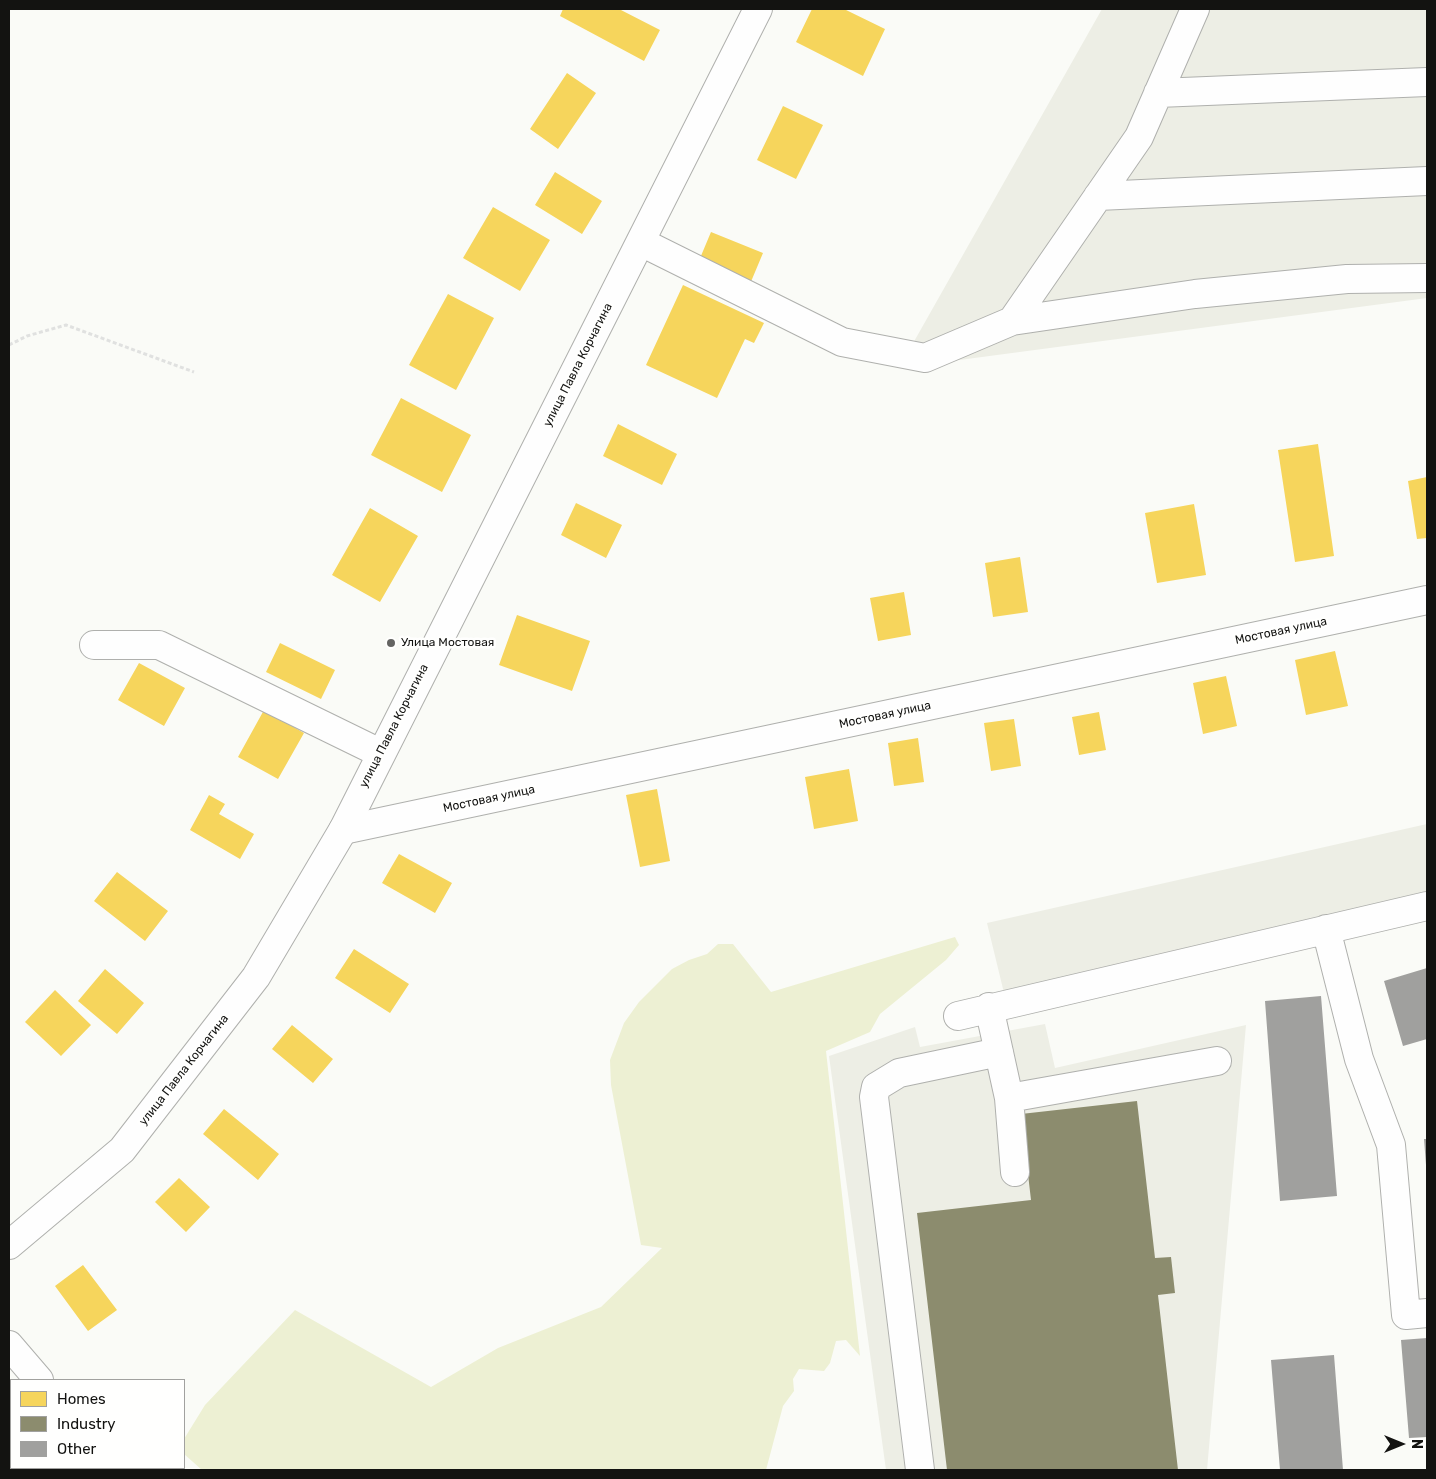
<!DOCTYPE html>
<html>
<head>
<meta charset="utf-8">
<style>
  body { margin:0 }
  #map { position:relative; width:1436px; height:1479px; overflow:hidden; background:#fafbf7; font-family:Rubik,sans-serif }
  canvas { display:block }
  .frame { position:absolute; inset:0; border:10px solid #131311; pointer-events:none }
  .legend { position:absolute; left:10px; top:1379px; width:175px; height:90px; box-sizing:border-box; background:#fffffe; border:1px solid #a1a19f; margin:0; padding:6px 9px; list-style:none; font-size:15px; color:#131311 }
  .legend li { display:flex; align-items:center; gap:10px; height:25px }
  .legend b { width:25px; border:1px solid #a1a19f }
  .north { position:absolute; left:1376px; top:1419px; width:50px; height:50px; -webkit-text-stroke:4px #fffffe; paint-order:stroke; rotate:90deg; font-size:14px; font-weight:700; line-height:20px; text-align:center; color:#131311 }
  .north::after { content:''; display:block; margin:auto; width:18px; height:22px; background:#131311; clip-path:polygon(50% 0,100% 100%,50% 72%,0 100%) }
</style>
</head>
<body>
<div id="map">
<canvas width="1436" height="1479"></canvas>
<div class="frame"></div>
<ul class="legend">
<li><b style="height:14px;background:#f6d55c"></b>Homes</li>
<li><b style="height:14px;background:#8c8c6e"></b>Industry</li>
<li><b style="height:14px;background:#a0a09e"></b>Other</li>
</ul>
<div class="north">N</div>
</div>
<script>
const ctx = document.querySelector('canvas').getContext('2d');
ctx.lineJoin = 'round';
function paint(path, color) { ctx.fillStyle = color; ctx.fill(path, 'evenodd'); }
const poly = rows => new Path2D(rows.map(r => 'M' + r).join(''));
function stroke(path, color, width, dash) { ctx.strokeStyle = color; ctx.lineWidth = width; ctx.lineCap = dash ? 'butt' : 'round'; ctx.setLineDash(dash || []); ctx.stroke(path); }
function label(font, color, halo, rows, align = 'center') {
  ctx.font = font + ' Rubik,sans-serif'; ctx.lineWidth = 5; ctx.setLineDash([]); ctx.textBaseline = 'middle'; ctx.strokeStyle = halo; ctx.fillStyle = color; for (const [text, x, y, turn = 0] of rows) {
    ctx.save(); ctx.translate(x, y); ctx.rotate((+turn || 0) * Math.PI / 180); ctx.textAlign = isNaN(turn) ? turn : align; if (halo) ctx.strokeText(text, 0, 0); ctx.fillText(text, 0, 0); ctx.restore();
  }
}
paint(poly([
  [1102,9,1427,9,1427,298,899,368],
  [1427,824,1427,894,1004,993,987,923],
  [1045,1024,1055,1068,1246,1025,1207,1470,886,1470,829,1056,915,1027,920,1047]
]), '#edeee5');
paint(poly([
  [955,937,959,945,946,960,880,1014,870,1032,826,1051,860,1356,846,1340,836,1341,830,1363,824,1371,799,1369,793,1379,794,1391,783,1406,766,1470,202,1470,184,1454,184,1439,205,1405,295,1310,431,1387,498,1348,601,1307,662,1248,641,1245,611,1085,610,1060,624,1023,639,1002,672,969,689,960,707,954,718,944,733,944,771,992]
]), '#edf0d3');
paint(poly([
  [563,9,619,9,660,30,644,61,560,16],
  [812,9,844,9,885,29,863,76,796,42],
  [567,73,596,93,558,149,530,129],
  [783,106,823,125,796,179,757,160],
  [555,172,602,201,582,234,535,205],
  [493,207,550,240,520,291,463,258],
  [711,232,763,253,750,284,698,263],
  [683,285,764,323,754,343,745,339,717,398,646,365],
  [448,294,494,318,456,390,409,365],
  [401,398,471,435,442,492,371,455],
  [618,424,677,454,662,485,603,456],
  [1318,444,1334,556,1295,562,1278,450],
  [1427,477,1427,538,1417,539,1408,481],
  [576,503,622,525,606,558,561,535],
  [1194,504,1206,575,1157,583,1145,513],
  [370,508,418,536,380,602,332,575],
  [1020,557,1028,612,993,617,985,563],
  [904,592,911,635,878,641,870,598],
  [517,615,590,641,572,691,499,665],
  [280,643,335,670,321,699,266,672],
  [1335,651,1348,706,1306,715,1295,660],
  [139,663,185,688,164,726,118,700],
  [1226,676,1237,726,1203,734,1193,683],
  [264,710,304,733,278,779,238,757],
  [1099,712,1106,750,1079,755,1072,717],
  [1014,719,1021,766,991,771,984,723],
  [918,738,924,782,894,786,888,743],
  [849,769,858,821,814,829,805,777],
  [657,789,670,861,640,867,626,795],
  [209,795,225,804,219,814,254,834,240,859,190,830],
  [399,854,452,883,435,913,382,883],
  [117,872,168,911,145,941,94,901],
  [354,949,409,984,390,1013,335,978],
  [105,969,144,1003,117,1034,78,1001],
  [55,990,91,1025,61,1056,25,1022],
  [292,1025,333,1059,313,1083,272,1049],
  [224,1109,279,1154,258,1180,203,1134],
  [179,1178,210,1207,186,1232,155,1202],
  [83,1265,117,1310,88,1331,55,1286]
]), '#f6d55c');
paint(poly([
  [1137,1101,1155,1258,1171,1257,1175,1293,1158,1295,1178,1470,947,1470,917,1213,1031,1200,1021,1114]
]), '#8c8c6e');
paint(poly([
  [1427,968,1427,1039,1403,1046,1384,981],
  [1321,996,1337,1196,1280,1201,1265,1001],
  [1424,1139,1427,1139,1427,1165,1426,1165],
  [1427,1338,1427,1437,1409,1438,1401,1340],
  [1334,1355,1343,1470,1280,1470,1271,1360]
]), '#a0a09e');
const minor = poly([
  [1158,93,1427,82],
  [1098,196,1427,181],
  [641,242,842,342,925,358,1012,321,1195,294,1347,279,1427,278],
  [1012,321,1139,137,1195,9],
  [94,645,159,645,380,753],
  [343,830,1427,600],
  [1326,929,1359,1059,1391,1145,1406,1315,1427,1313],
  [989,1007,1009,1098,1015,1172],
  [958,1016,1427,906],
  [1009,1098,1217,1061],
  [9,1345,39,1380],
  [115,1468,117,1470],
  [920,1470,874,1097,876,1087,899,1073,999,1052]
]);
const major = poly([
  [9,1245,122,1150,256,977,343,830,758,9]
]);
stroke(minor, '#afb0ad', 30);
stroke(major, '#afb0ad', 30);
stroke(poly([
  [9,345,27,336,66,325,194,372]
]), '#e0e1e0', 3, [4, 2.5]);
stroke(minor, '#fefefe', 28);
stroke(major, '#fefefe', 28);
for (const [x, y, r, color] of [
  [391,643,5,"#646462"]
]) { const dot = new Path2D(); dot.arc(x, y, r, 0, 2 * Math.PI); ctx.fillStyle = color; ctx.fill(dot); stroke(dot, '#fffffe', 2); }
label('12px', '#131311', '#fffffe', [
  ["улица Павла Корчагина",578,365,-63],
  ["Мостовая улица",1281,631,-12],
  ["Мостовая улица",885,715,-12],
  ["улица Павла Корчагина",394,726,-63],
  ["Мостовая улица",489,799,-12],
  ["улица Павла Корчагина",184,1070,-52]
]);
label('12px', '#131311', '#fffffe', [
  ["Улица Мостовая",401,643]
], 'left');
</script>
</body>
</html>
